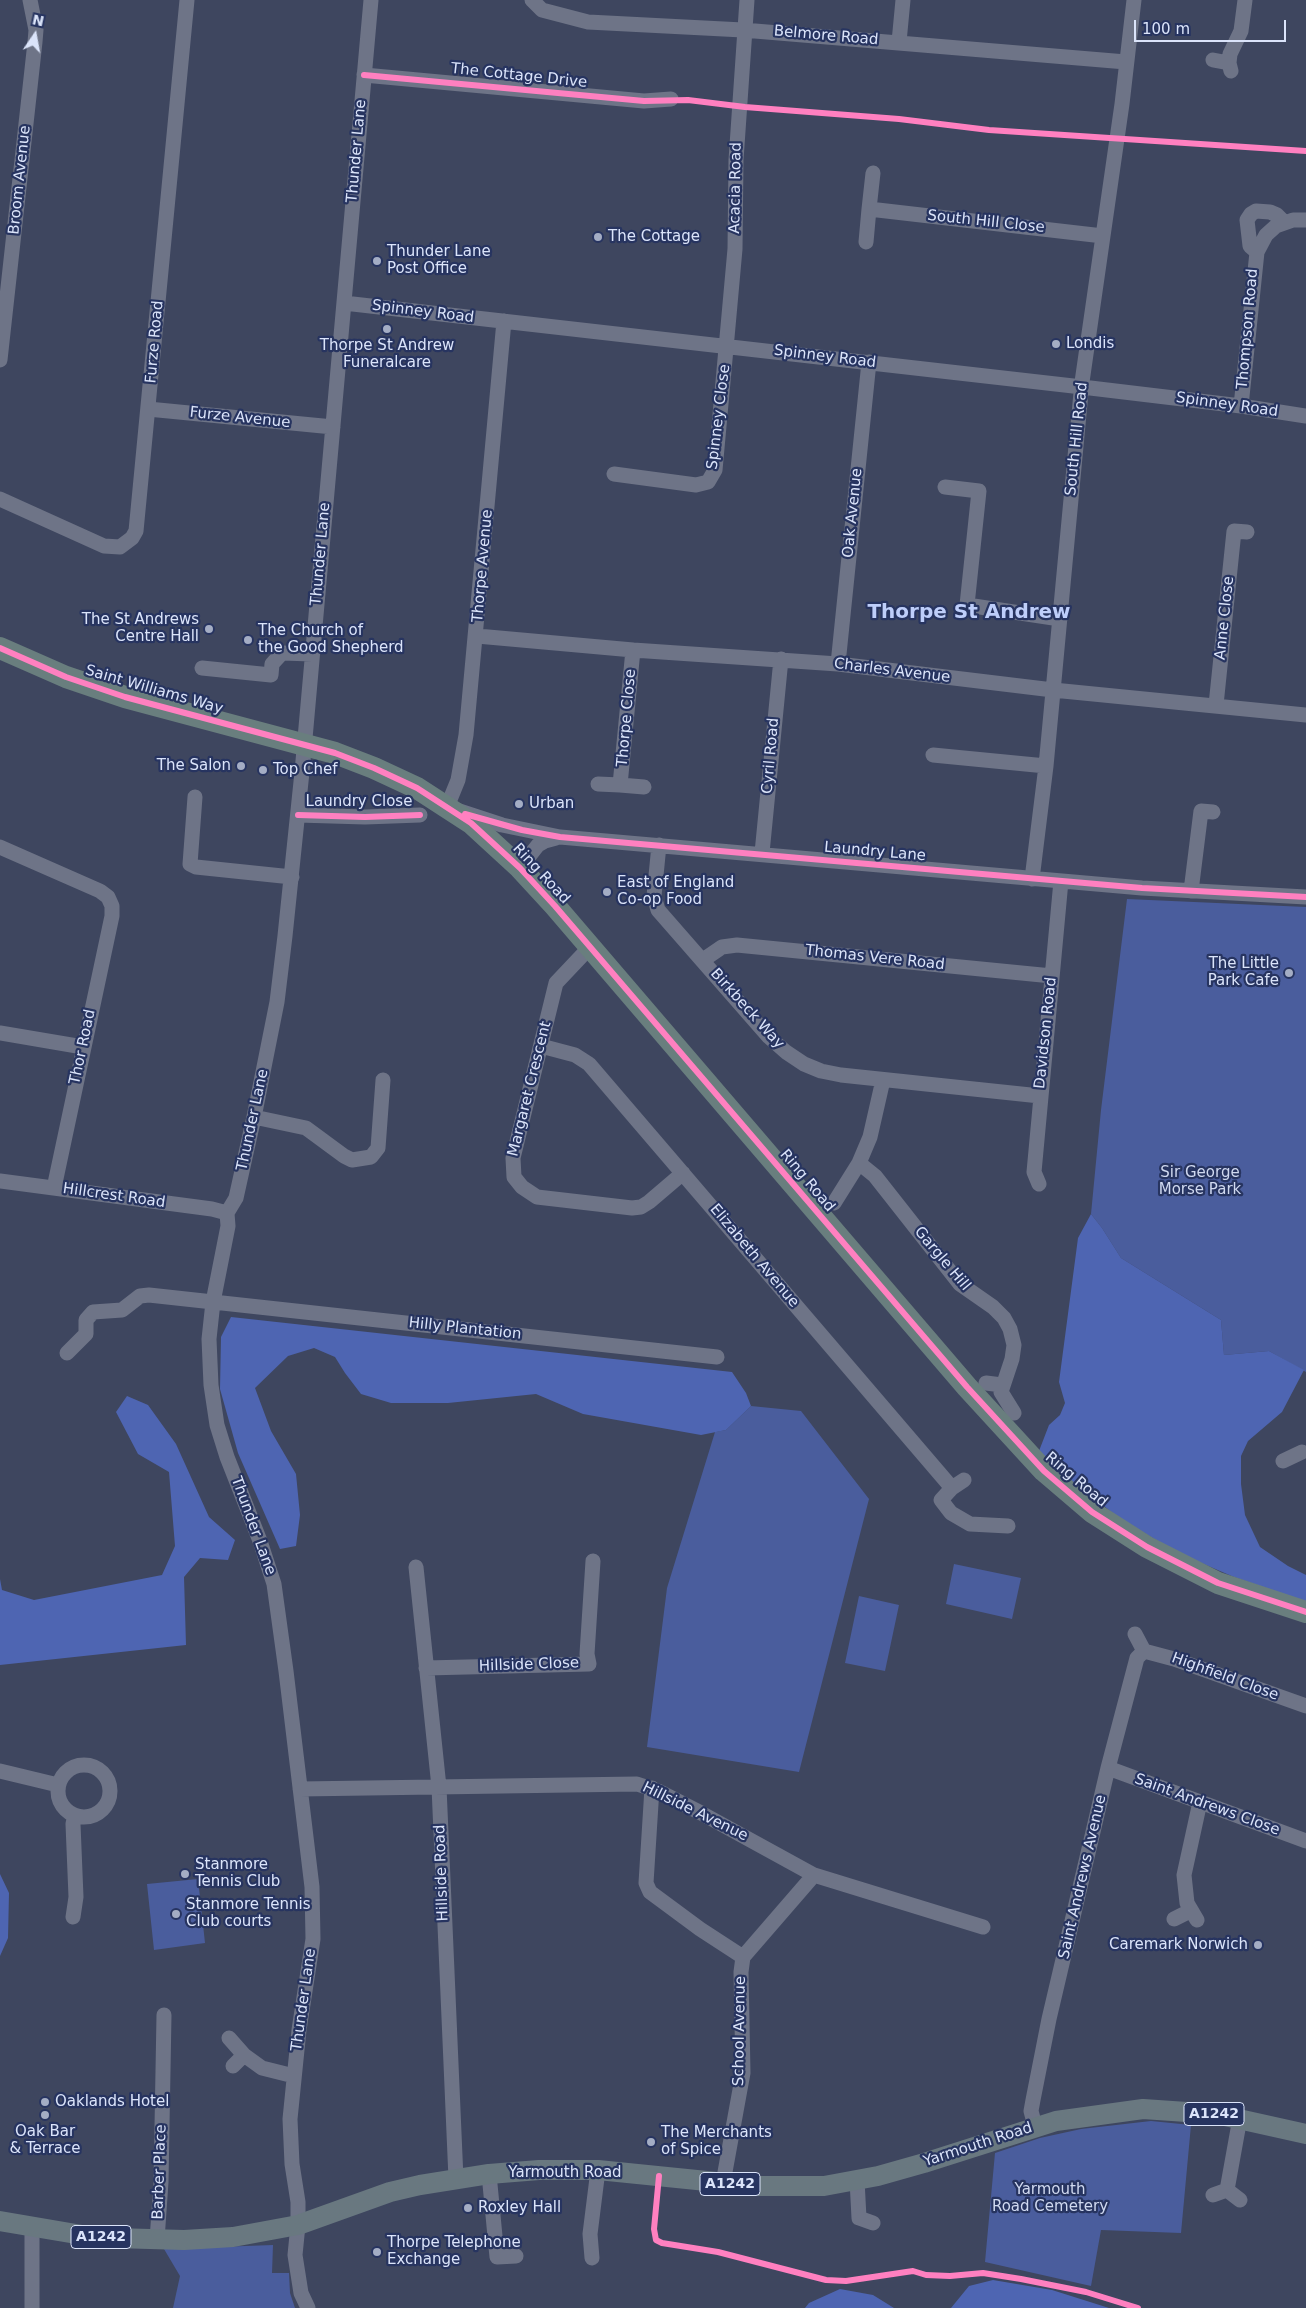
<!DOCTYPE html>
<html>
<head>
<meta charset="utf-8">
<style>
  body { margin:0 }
  #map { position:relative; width:1306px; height:2308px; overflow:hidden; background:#3e465f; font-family:"DejaVu Sans",sans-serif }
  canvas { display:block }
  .north { position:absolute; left:10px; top:10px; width:50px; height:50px; -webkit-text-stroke:4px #273460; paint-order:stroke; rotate:12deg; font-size:14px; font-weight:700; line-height:20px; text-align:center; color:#dbe4fa }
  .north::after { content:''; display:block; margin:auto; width:18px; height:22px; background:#dbe4fa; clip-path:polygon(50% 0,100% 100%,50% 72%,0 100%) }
  .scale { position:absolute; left:1134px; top:20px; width:152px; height:22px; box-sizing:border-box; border:2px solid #dbe4fa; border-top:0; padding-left:6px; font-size:15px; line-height:18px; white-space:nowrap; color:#dbe4fa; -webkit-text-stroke:4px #273460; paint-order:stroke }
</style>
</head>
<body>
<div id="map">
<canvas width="1306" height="2308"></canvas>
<div class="north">N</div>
<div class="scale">100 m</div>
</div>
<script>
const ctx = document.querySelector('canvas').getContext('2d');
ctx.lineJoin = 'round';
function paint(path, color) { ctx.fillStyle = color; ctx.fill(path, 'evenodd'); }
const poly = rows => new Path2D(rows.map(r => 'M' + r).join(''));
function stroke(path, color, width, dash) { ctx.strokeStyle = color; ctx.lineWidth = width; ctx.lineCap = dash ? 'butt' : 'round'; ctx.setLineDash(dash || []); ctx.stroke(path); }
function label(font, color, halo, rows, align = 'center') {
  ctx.font = font + ' "DejaVu Sans",sans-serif'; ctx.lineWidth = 4.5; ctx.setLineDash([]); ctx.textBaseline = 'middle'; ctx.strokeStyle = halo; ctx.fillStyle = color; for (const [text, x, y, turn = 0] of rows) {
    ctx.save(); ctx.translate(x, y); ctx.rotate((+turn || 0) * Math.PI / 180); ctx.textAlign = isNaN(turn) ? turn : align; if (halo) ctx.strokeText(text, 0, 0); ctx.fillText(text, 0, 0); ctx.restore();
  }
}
paint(poly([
  [1127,899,1306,907,1306,1372,1269,1351,1224,1355,1221,1320,1121,1258,1102,1228,1091,1214,1101,1110],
  [751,1406,801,1411,869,1499,799,1772,647,1747,667,1588,715,1432,726,1430],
  [954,1564,1021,1578,1012,1619,946,1604],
  [859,1596,899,1605,885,1671,845,1663],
  [198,1879,205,1943,154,1950,147,1884],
  [1151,2121,1191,2125,1181,2233,1101,2230,1091,2286,985,2262,995,2153,1040,2138,1081,2129],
  [273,2245,272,2273,289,2273,290,2293,295,2308,173,2308,180,2276,164,2249]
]), '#4a5d9d');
paint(poly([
  [1091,1214,1102,1228,1121,1258,1221,1320,1224,1355,1269,1351,1304,1370,1282,1412,1248,1441,1241,1456,1241,1484,1245,1515,1260,1547,1288,1566,1306,1575,1306,1602,1234,1577,1178,1553,1119,1518,1058,1470,1039,1451,1049,1425,1060,1415,1065,1403,1059,1382,1078,1238],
  [231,1317,732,1372,746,1393,751,1406,726,1430,701,1435,583,1414,536,1394,448,1403,391,1403,361,1394,345,1373,335,1357,314,1348,288,1356,255,1388,271,1431,296,1474,300,1515,296,1546,280,1549,238,1453,220,1389,221,1337],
  [127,1396,148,1405,176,1444,209,1517,235,1540,228,1560,200,1558,184,1577,186,1645,0,1665,0,1579,2,1590,34,1600,162,1575,175,1546,169,1472,138,1454,116,1412],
  [0,1874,9,1893,8,1938,0,1956],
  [993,2280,1052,2290,1109,2308,951,2308,969,2286],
  [840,2289,873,2295,894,2308,805,2308,809,2303]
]), '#4e65b2');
stroke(poly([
  [532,0,542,10,588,22,743,30,1126,62],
  [899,42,903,0],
  [1213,60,1229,63],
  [1231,71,1229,63,1230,54,1241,31,1245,0],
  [364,75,644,101,671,99],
  [873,173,869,209,1103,236],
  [866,242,869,209],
  [1257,252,1250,246,1247,220,1251,214,1256,211,1270,212,1277,215,1284,222],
  [344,303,1082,387,1241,406,1306,416],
  [504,321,466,735,458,780,447,807,502,825,560,837,1142,888,1306,897],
  [0,360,35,42,36,30,30,0],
  [1241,406,1257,252,1266,235,1276,226,1293,220,1306,220],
  [148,409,333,427],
  [614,474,696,485,708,482,715,470,735,249,736,160,747,0],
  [945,487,979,491,967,605,1060,619],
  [0,499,104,546,120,547,132,538,136,531,187,0],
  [477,636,633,650,838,664,1053,690,1306,715],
  [633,650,620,785,644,787],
  [838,664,869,362],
  [202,668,271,675,272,664,282,653,312,654],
  [1216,705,1234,531,1247,532],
  [933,755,1046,766],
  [598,784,620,785],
  [195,797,190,864,196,867,292,877],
  [298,815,365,817,420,815],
  [659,845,654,896,658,910,769,1037,786,1052,804,1064,821,1071,841,1075,1040,1096],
  [0,847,100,891,108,897,112,906,112,916,54,1188],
  [762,853,781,659],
  [520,868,538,845,545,841,556,838],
  [1032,879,1046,766,1082,382,1122,104,1134,0],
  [1191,891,1201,811,1213,812],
  [590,947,556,983,513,1158,514,1177,522,1187,537,1197,632,1208,641,1207,649,1202,683,1173],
  [703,960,722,947,737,945,1052,976],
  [0,1033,83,1047],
  [541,1046,575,1055,589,1064,952,1488,964,1480],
  [254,1117,306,1128,344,1156,352,1160,371,1157,378,1148,383,1080],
  [859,1163,875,1176,960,1284,993,1307,1004,1318,1010,1329,1014,1345,1012,1359,1001,1392,1014,1413],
  [0,1181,212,1209,227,1213],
  [1039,1184,1034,1172,1061,881],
  [834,1203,859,1163,870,1137,883,1080],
  [67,1353,86,1334,86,1320,93,1312,122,1310,140,1296,149,1295,717,1357],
  [986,1383,1002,1385],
  [1283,1461,1302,1452],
  [952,1488,941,1500,951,1513,970,1524,1008,1526],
  [416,1567,439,1787,456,2179],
  [1144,1651,1174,1659,1306,1706],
  [426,1668,589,1664,587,1654,593,1561],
  '58 1791a26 26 0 1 1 52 0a26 26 0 1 1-52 0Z',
  [1108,1768,1306,1841],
  [0,1771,58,1785],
  [652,1788,646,1883,650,1892,700,1929,743,1957],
  [300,1789,637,1784,658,1791,701,1813,814,1875,983,1927],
  [73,1917,76,1897,73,1824,75,1815],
  [1174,1919,1190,1911],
  [1197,1920,1187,1903,1184,1875,1200,1802],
  [229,2038,244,2055,262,2068,294,2076],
  [233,2066,244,2055],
  [1035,2126,1031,2111,1033,2100,1049,2019,1108,1768,1137,1658,1144,1651,1135,1634],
  [489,2174,497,2257,516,2256],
  [857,2180,859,2218,873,2223],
  [723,2183,743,2073,741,1972,743,1957,814,1875],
  [1227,2190,1240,2200],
  [1213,2195,1227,2190,1240,2118],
  [157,2240,161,2182,164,2015],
  [592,2258,590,2234,598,2170],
  [32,2308,32,2228],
  [308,2308,301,2293,295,2255,298,2225,298,2202,292,2164,290,2119,299,2030,313,1939,312,1887,286,1671,274,1584,260,1541,227,1457,217,1425,211,1385,209,1339,213,1302,228,1226,227,1213,236,1198,254,1117,277,1002,285,936,302,772,371,0]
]), '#6e7487', 15);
stroke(poly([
  [0,2221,82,2235,115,2238,184,2240,233,2237,298,2225,390,2192,420,2185,489,2174,539,2170,598,2170,756,2186,824,2186,878,2176,924,2163,1056,2121,1143,2109,1216,2114,1306,2134]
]), '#697880', 20);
stroke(poly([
  [0,648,66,677,125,697,335,753,374,768,417,788,471,823,520,868,555,906,967,1387,1044,1471,1092,1512,1147,1547,1218,1583,1306,1612]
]), '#697e7e', 22);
stroke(poly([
  [364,75,644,101,688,100,745,107,899,119,989,130,1306,151],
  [0,648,66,677,125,697,335,753,374,768,417,788,471,823,520,868,555,906,967,1387,1044,1471,1092,1512,1147,1547,1218,1583,1306,1612],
  [465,814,522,830,560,837,1142,888,1306,897],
  [298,815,365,817,420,815],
  [659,2176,654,2229,656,2240,662,2243,718,2252,826,2280,846,2281,913,2271,926,2275,950,2276,983,2273,1021,2279,1086,2292,1138,2308]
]), '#ff80c0', 6);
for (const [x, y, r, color] of [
  [598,237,5,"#a4adc4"],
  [377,261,5,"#a4adc4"],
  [387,329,5,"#a4adc4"],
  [1056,344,5,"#a4adc4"],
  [209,629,5,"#a4adc4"],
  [248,640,5,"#a4adc4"],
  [241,766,5,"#a4adc4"],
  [263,770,5,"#a4adc4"],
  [519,804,5,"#a4adc4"],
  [607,892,5,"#a4adc4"],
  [1289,973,5,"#a4adc4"],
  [185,1874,5,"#a4adc4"],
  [176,1914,5,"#a4adc4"],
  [1258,1945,5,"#a4adc4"],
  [45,2102,5,"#a4adc4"],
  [45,2115,5,"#a4adc4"],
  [651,2142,5,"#a4adc4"],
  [468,2208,5,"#a4adc4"],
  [377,2252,5,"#a4adc4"]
]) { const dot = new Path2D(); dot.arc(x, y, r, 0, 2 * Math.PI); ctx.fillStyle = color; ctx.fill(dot); stroke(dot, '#273460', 2); }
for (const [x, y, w] of [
  [1214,2114,60],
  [730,2184,60],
  [101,2237,60]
]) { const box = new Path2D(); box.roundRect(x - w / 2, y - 11.5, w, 23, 4); ctx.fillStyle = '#273460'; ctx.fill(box); stroke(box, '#dbe4fa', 1); }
label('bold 14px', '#dbe4fa', null, [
  ["A1242",1214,2114],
  ["A1242",730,2184],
  ["A1242",101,2237]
]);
label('15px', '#dbe4fa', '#273460', [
  ["Belmore Road",826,36,5],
  ["The Cottage Drive",519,76,6],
  ["Thunder Lane",357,151,-85],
  ["Broom Avenue",20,180,-84],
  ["Acacia Road",736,188,-89],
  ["South Hill Close",986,222,6],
  ["Spinney Road",423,312,7],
  ["Thompson Road",1248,329,-85],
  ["Furze Road",155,342,-85],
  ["Spinney Road",825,357,7],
  ["Spinney Road",1227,405,8],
  ["Spinney Close",719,417,-83],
  ["Furze Avenue",240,418,6],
  ["South Hill Road",1077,439,-84],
  ["Oak Avenue",853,513,-84],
  ["Thunder Lane",321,554,-85],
  ["Thorpe Avenue",483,566,-85],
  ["Anne Close",1225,618,-84],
  ["Charles Avenue",892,671,7],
  ["Saint Williams Way",154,690,16],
  ["Thorpe Close",627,718,-85],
  ["Cyril Road",771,756,-85],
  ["Laundry Close",359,802],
  ["Laundry Lane",875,852,5],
  ["Ring Road",541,874,47],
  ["Thomas Vere Road",875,958,6],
  ["Birkbeck Way",747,1009,48],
  ["Davidson Road",1046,1033,-84],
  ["Thor Road",83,1047,-78],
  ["Margaret Crescent",530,1089,-76],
  ["Thunder Lane",253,1120,-78],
  ["Ring Road",807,1181,50],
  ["Hillcrest Road",114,1196,8],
  ["Elizabeth Avenue",754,1256,50],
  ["Gargle Hill",942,1259,50],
  ["Hilly Plantation",465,1329,6],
  ["Ring Road",1076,1480,40],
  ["Thunder Lane",253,1526,70],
  ["Hillside Close",529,1665,-2],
  ["Highfield Close",1225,1677,20],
  ["Saint Andrews Close",1207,1805,20],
  ["Hillside Avenue",695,1812,26],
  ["Hillside Road",442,1873,-92],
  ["Saint Andrews Avenue",1083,1877,-77],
  ["Thunder Lane",304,2000,-82],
  ["School Avenue",740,2031,-89],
  ["Yarmouth Road",978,2145,-18],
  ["Barber Place",160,2172,-88],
  ["Yarmouth Road",565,2173]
]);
label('15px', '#dbe4fa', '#273460', [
  ["The Cottage",608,237],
  ["Thunder Lane",387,252],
  ["Post Office",387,269],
  ["Londis",1066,344],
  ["Thorpe St Andrew",387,346,"center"],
  ["Funeralcare",387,363,"center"],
  ["The St Andrews",199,620,"right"],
  ["Centre Hall",199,637,"right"],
  ["The Church of",258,631],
  ["the Good Shepherd",258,648],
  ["The Salon",231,766,"right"],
  ["Top Chef",273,770],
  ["Urban",529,804],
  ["East of England",617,883],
  ["Co-op Food",617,900],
  ["The Little",1279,964,"right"],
  ["Park Cafe",1279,981,"right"],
  ["Stanmore",195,1865],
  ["Tennis Club",195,1882],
  ["Stanmore Tennis",186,1905],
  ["Club courts",186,1922],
  ["Caremark Norwich",1248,1945,"right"],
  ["Oaklands Hotel",55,2102],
  ["Oak Bar",45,2132,"center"],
  ["& Terrace",45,2149,"center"],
  ["The Merchants",661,2133],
  ["of Spice",661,2150],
  ["Roxley Hall",478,2208],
  ["Thorpe Telephone",387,2243],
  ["Exchange",387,2260]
], 'left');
label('15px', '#d0d9f0', '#273460', [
  ["Sir George",1200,1173],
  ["Morse Park",1200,1190],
  ["Yarmouth",1050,2190],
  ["Road Cemetery",1050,2207]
]);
label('bold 20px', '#becefa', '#273460', [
  ["Thorpe St Andrew",969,613]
]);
</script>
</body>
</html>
